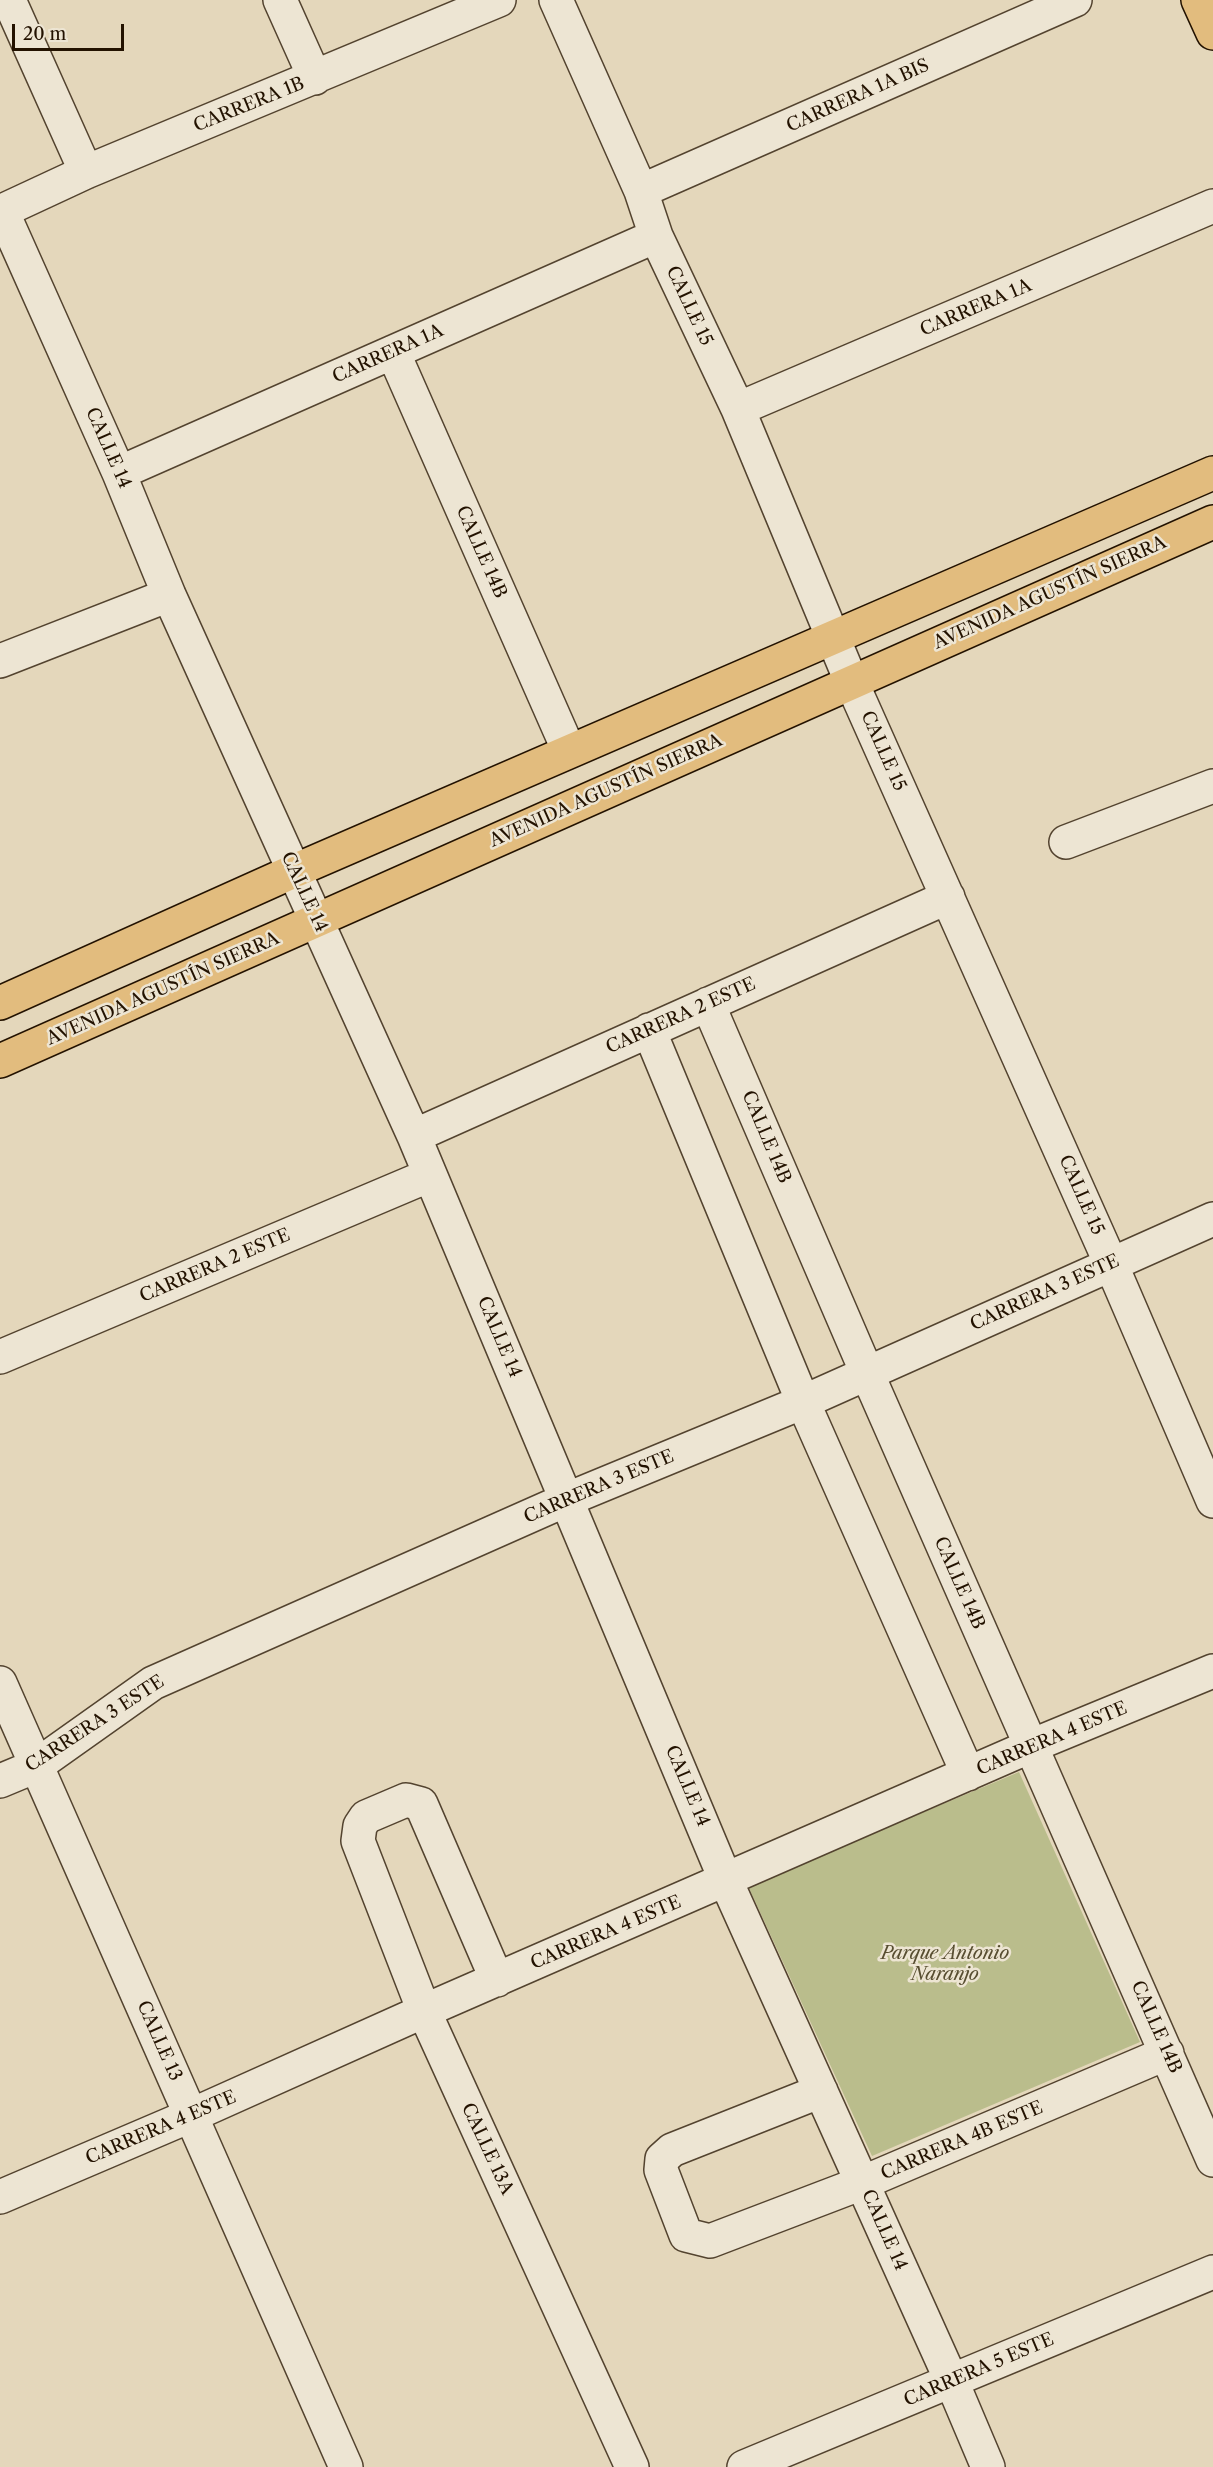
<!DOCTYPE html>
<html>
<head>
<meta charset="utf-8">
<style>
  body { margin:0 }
  #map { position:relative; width:1213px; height:2467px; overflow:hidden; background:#e4d7bb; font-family:"Libre Caslon Text",serif }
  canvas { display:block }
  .scale { position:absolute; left:12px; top:24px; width:112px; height:27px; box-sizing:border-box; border:3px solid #231200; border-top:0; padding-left:8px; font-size:18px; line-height:21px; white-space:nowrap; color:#231200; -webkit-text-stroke:4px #ede5d3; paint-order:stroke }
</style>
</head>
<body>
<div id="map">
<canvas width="1213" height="2467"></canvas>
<div class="scale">20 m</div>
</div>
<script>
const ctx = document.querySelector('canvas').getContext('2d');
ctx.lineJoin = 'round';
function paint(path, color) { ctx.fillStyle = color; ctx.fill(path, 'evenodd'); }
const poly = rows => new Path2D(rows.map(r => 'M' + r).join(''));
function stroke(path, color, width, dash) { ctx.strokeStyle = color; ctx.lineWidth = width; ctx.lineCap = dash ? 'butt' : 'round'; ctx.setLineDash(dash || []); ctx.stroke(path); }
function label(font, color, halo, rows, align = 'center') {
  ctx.font = font + ' "Libre Caslon Text",serif'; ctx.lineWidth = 5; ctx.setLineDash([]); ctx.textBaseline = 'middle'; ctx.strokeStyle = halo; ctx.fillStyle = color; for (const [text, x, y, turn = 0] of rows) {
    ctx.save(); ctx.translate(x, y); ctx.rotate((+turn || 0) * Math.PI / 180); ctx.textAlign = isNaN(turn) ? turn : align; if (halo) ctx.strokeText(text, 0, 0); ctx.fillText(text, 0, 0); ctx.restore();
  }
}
paint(poly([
  [1019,1772,1140,2042,872,2156,748,1886]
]), '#babd8c');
const street = poly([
  [9,0,86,172],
  [280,0,315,78],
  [556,0,641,191,656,236,738,409,851,681,1111,1264,1213,1501],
  [641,191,1075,0],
  [2,211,119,473,169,595,414,1136,726,1881,952,2382,988,2467],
  [0,212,86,172,499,0],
  [393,352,569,751],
  [738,409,1213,206],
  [119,473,656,236],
  [0,661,169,595],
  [1066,842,1213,786],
  [708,1004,867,1373,1213,2160],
  [649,1030,803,1402,968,1774],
  [414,1136,948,897],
  [0,1357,430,1175],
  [0,1683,346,2467],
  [0,1781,36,1766,153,1683,568,1499,803,1402,1213,1219],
  [497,1980,421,1804,406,1800,366,1817,360,1826,358,1841,424,2011,632,2467],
  [821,2091,672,2150,662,2159,661,2170,686,2235,710,2241,862,2183,1167,2053],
  [0,2197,192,2115,424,2011,1031,1746,1213,1671],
  [744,2467,1213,2272]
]);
const primary = poly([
  [1198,0,1213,33],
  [0,1003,294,871,1213,473],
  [0,1061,1213,522]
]);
stroke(street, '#53432f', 36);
stroke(primary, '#231200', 36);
stroke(street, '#ede5d3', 33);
stroke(primary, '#e2bc7e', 33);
label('18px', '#231200', '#ede5d3', [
  ["CARRERA 1A BIS",858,96,-24],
  ["CARRERA 1B",249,105,-22],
  ["CALLE 15",689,306,65],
  ["CARRERA 1A",976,308,-23],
  ["CARRERA 1A",388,354,-24],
  ["CALLE 14",108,448,66],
  ["CALLE 14B",481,552,66],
  ["AVENIDA AGUSTÍN SIERRA",1050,593,-24],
  ["CALLE 15",883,751,66],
  ["AVENIDA AGUSTÍN SIERRA",606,791,-24],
  ["CALLE 14",304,892,65],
  ["AVENIDA AGUSTÍN SIERRA",163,989,-24],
  ["CARRERA 2 ESTE",681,1016,-24],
  ["CALLE 14B",766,1137,67],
  ["CALLE 15",1081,1195,66],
  ["CARRERA 2 ESTE",215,1266,-23],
  ["CARRERA 3 ESTE",1045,1293,-24],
  ["CALLE 14",499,1337,67],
  ["CARRERA 3 ESTE",599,1487,-23],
  ["CALLE 14B",959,1583,66],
  ["CARRERA 3 ESTE",95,1724,-33],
  ["CARRERA 4 ESTE",1052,1739,-23],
  ["CALLE 14",687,1786,67],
  ["CARRERA 4 ESTE",606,1933,-23],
  ["CALLE 14B",1156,2027,66],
  ["CALLE 13",159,2041,66],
  ["CARRERA 4 ESTE",161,2128,-23],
  ["CARRERA 4B ESTE",962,2141,-23],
  ["CALLE 13A",487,2149,65],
  ["CALLE 14",884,2230,66],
  ["CARRERA 5 ESTE",979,2370,-23]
]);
label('italic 18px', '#584e31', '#ede5d3', [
  ["Parque Antonio",945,1954],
  ["Naranjo",945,1975]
]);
</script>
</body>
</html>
